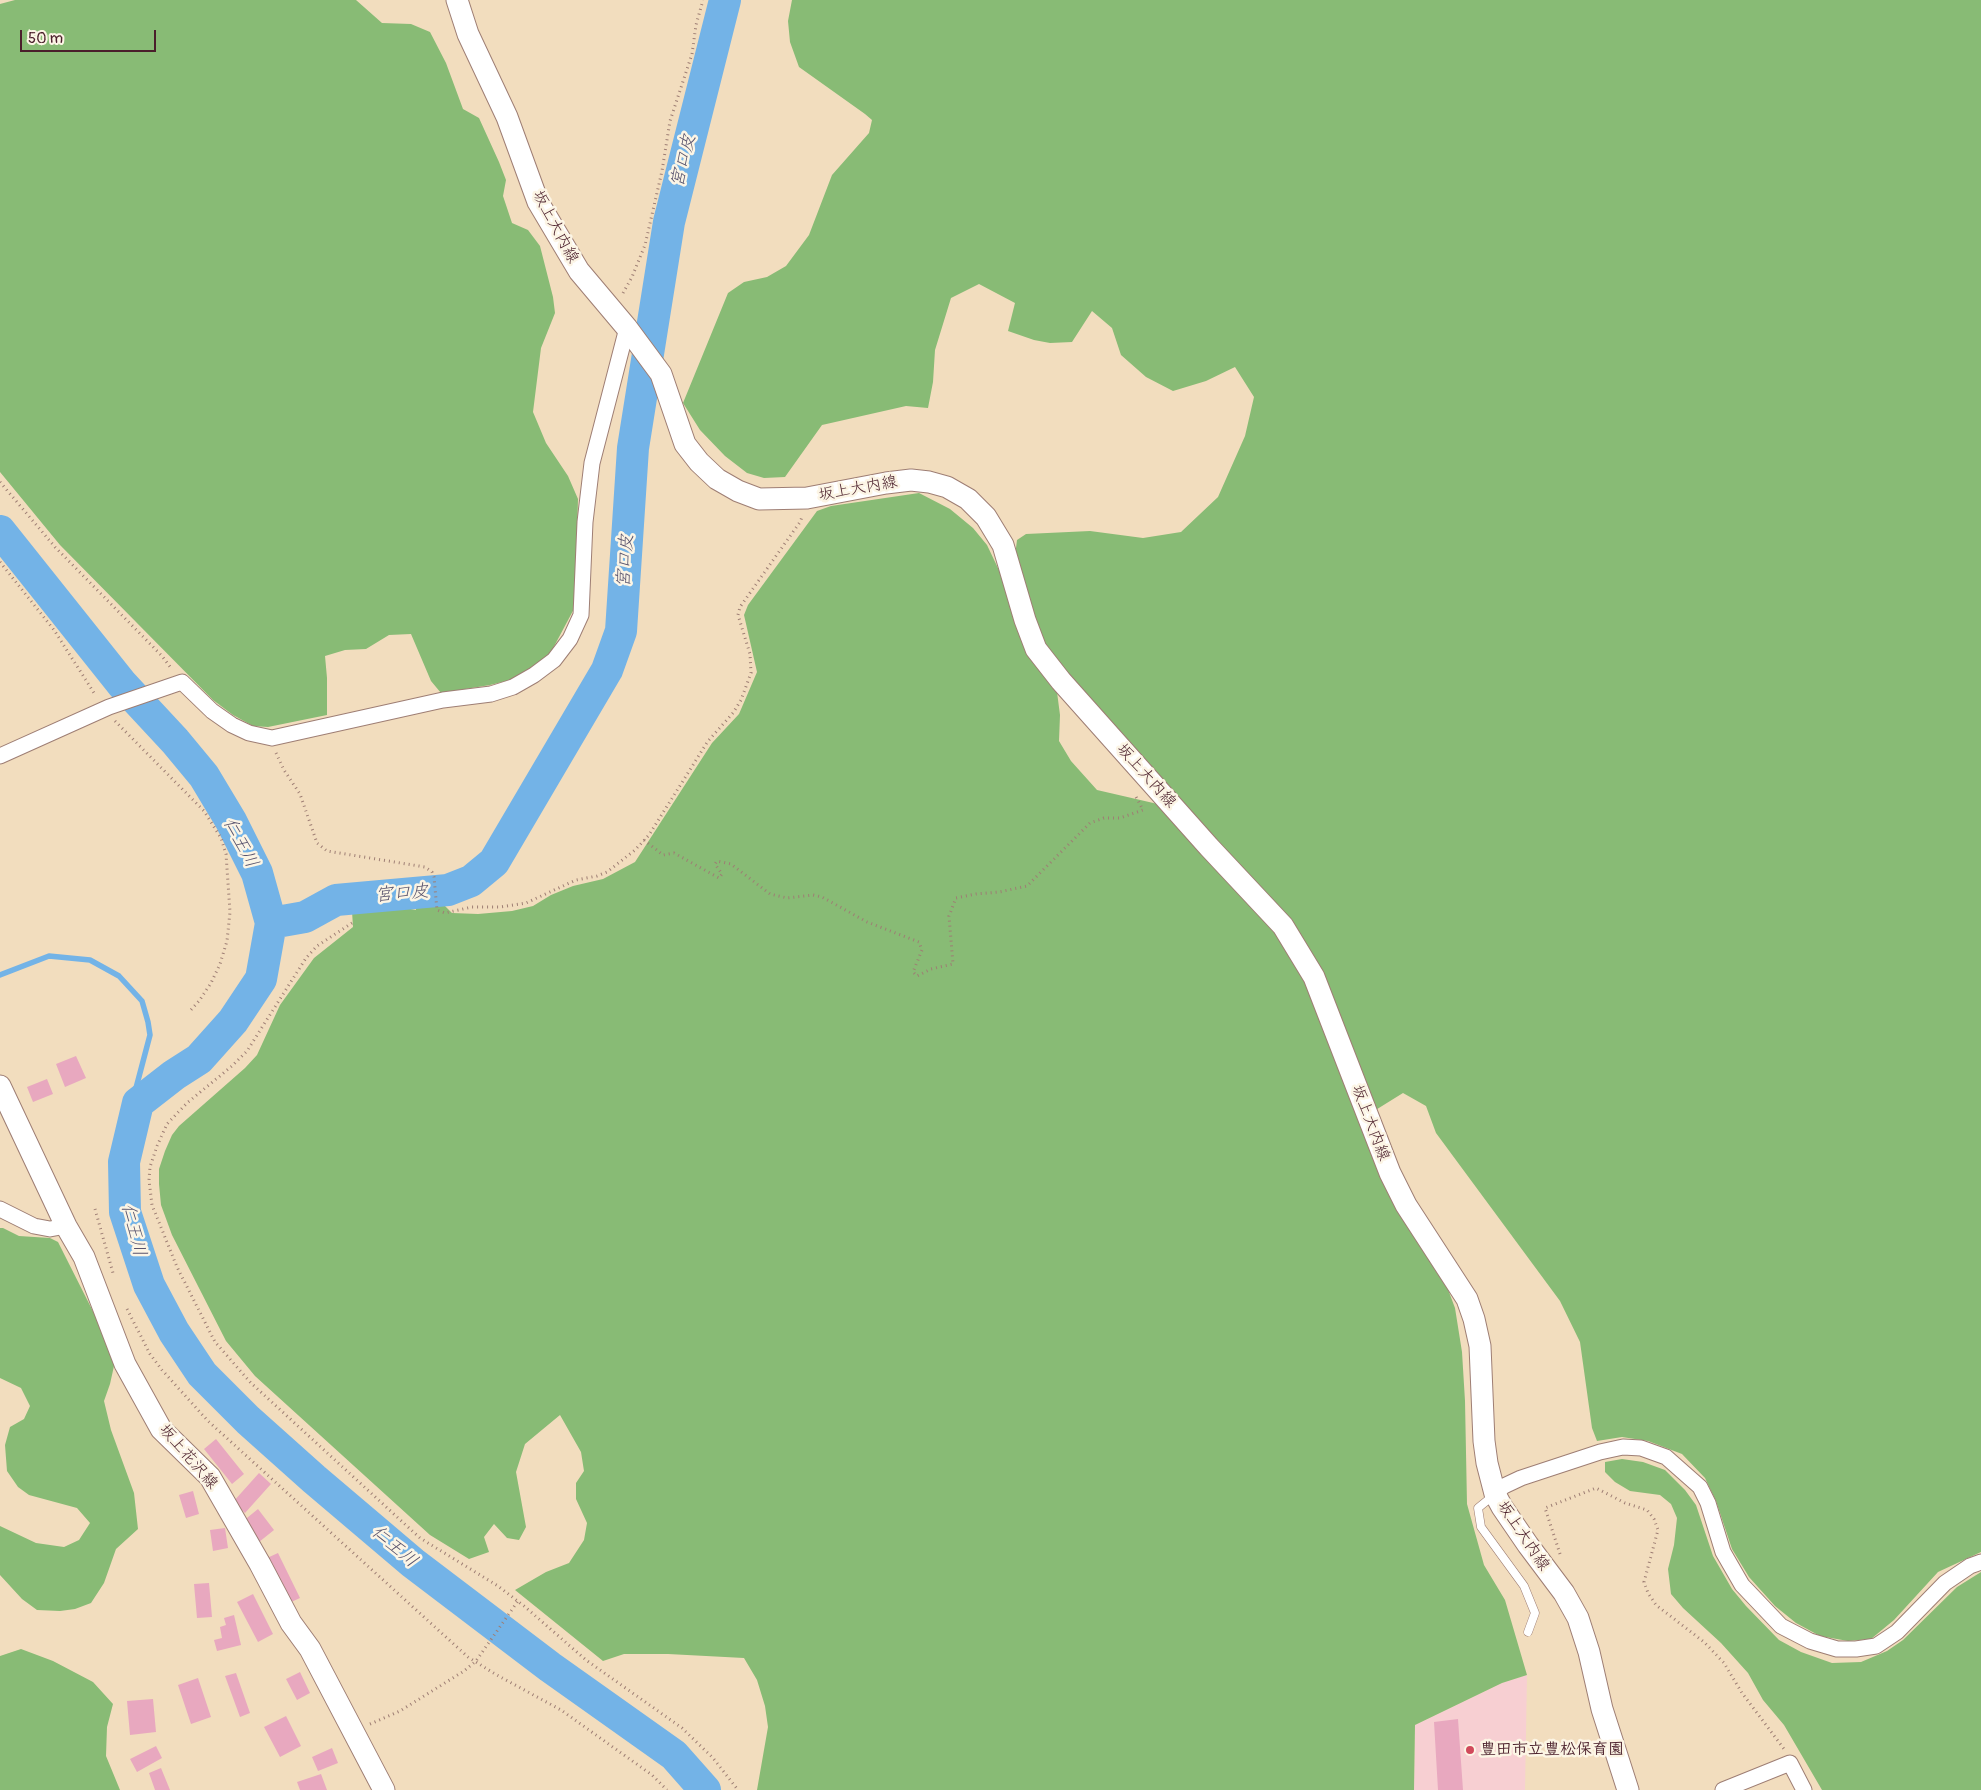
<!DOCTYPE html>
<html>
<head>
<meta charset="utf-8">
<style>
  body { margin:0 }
  #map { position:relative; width:1981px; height:1790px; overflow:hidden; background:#f2ddbe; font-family:Pangolin,sans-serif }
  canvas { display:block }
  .scale { position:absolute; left:20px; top:30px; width:136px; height:22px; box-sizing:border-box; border:2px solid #4a1f2b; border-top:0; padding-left:6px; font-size:15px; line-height:18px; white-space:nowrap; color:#4a1f2b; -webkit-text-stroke:4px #fcf5e5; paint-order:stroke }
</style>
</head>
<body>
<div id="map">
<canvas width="1981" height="1790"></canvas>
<div class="scale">50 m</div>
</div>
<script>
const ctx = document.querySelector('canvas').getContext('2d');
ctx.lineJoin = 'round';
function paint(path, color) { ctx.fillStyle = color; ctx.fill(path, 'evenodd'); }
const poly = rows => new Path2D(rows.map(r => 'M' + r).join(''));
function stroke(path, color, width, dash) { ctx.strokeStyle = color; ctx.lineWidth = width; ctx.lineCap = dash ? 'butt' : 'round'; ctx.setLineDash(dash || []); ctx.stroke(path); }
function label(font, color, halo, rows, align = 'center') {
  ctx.font = font + ' Pangolin,"Klee One",sans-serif'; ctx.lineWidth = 5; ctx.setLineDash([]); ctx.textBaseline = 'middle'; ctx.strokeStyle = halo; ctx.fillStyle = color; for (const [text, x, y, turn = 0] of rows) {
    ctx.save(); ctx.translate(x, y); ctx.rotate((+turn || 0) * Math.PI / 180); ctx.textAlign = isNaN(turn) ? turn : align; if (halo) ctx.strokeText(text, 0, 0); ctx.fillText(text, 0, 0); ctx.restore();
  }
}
paint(poly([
  [1527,1675,1525,1790,1414,1790,1415,1725,1502,1683]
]), '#f7cfd2');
paint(poly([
  [15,0,356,0,382,23,411,24,430,32,446,63,463,109,479,118,499,162,506,180,503,196,512,223,528,230,540,246,553,297,555,313,541,348,533,412,546,443,568,476,578,499,575,607,550,654,532,669,514,679,490,685,441,693,431,681,411,634,389,635,366,649,345,650,325,656,327,678,327,715,268,727,253,726,233,715,213,700,60,545,0,472,0,4],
  [792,0,1981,0,1981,1552,1938,1572,1894,1620,1871,1639,1848,1641,1820,1636,1796,1623,1775,1606,1749,1577,1732,1549,1716,1501,1705,1478,1682,1454,1648,1441,1622,1437,1597,1441,1592,1428,1580,1342,1560,1301,1436,1133,1426,1106,1403,1093,1374,1111,1320,976,1046,649,1033,622,1015,556,1017,540,1026,534,1090,531,1143,538,1181,532,1218,497,1245,436,1254,397,1235,367,1206,381,1173,391,1146,377,1121,355,1112,328,1092,311,1072,342,1050,343,1034,340,1008,331,1015,303,979,284,951,298,935,350,933,382,928,408,906,406,822,425,785,477,764,478,747,473,725,456,700,430,683,403,728,293,744,282,767,277,786,266,809,235,832,175,869,133,872,120,865,114,799,67,790,42,788,21],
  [919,493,950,509,973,528,987,545,1057,692,1060,715,1059,741,1071,761,1097,790,1162,805,1278,932,1297,960,1446,1284,1455,1308,1462,1352,1465,1401,1467,1504,1484,1565,1505,1600,1527,1675,1502,1683,1415,1725,1414,1790,757,1790,768,1727,765,1706,757,1680,744,1658,668,1654,624,1654,603,1661,515,1590,546,1572,569,1563,584,1540,587,1523,576,1499,576,1483,584,1471,581,1452,560,1415,525,1444,516,1472,526,1527,519,1540,507,1538,494,1524,484,1537,489,1552,469,1559,430,1535,255,1376,226,1341,172,1235,161,1205,159,1184,159,1169,165,1151,172,1135,179,1126,245,1068,257,1055,280,1005,314,958,353,927,352,911,400,907,416,910,415,904,430,904,440,901,452,913,478,914,512,911,533,906,551,895,573,886,603,879,635,862,712,743,739,714,757,672,744,615,748,605,817,511,831,506],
  [0,1228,3,1228,19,1236,50,1238,58,1242,116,1357,110,1384,104,1401,111,1430,134,1493,138,1529,116,1549,104,1583,91,1603,75,1609,60,1611,37,1610,22,1599,0,1575,0,1526,36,1543,64,1547,79,1540,90,1523,77,1508,29,1495,18,1487,7,1471,5,1445,10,1427,24,1419,30,1406,21,1388,0,1378],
  [1622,1459,1643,1462,1665,1470,1685,1490,1696,1505,1713,1556,1732,1589,1746,1606,1779,1640,1801,1652,1832,1663,1861,1662,1887,1651,1903,1640,1957,1587,1981,1572,1981,1790,1822,1790,1784,1725,1763,1700,1748,1673,1721,1643,1683,1608,1671,1594,1668,1569,1674,1545,1677,1518,1671,1504,1660,1495,1630,1491,1615,1482,1605,1472,1605,1462],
  [21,1649,53,1661,93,1682,113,1704,107,1727,106,1756,120,1790,0,1790,0,1656]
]), '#88bb75');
stroke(poly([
  [0,975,49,956,90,960,119,976,142,1001,148,1022,150,1035,136,1088,138,1103]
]), '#73b3e7', 5.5);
stroke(poly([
  [0,531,122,684,175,741,204,776,231,821,257,873,271,923,261,979,233,1021,199,1059,174,1075,138,1103,124,1162,125,1212,149,1285,174,1332,202,1374,248,1420,314,1479,413,1563,550,1667,674,1755,705,1790],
  [271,923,305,917,336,900,448,890,471,881,494,862,607,670,621,631,633,448,669,222,725,0]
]), '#73b3e7', 32);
paint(poly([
  [76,1056,86,1078,65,1087,56,1064],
  [47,1079,53,1094,33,1102,27,1087],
  [216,1439,244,1474,232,1484,204,1449],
  [259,1473,271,1484,245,1513,233,1502],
  [193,1491,199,1514,186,1518,179,1495],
  [258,1509,274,1530,259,1542,242,1522],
  [225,1528,228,1548,213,1551,210,1530],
  [278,1553,300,1598,289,1603,267,1558],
  [209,1583,212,1617,197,1618,194,1584],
  [253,1594,273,1634,258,1642,237,1602],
  [234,1615,241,1645,217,1651,214,1640,222,1638,220,1627,226,1625,224,1618],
  [300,1672,310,1693,297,1700,286,1679],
  [236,1673,250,1713,240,1717,225,1676],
  [198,1678,211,1717,191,1724,178,1685],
  [153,1699,156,1732,130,1735,127,1701],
  [286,1716,301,1746,280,1757,264,1727],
  [1458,1719,1463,1790,1438,1790,1434,1722],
  [156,1746,162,1758,137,1772,130,1759],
  [332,1748,338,1763,318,1771,312,1757],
  [161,1768,170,1790,155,1790,149,1773],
  [321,1774,327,1790,300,1790,297,1782]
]), '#e8a8bf');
const lane = poly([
  [1494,1495,1478,1508,1481,1527,1524,1586,1535,1613,1528,1632]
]);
const street = poly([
  [0,756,109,707,182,682,212,711,232,725,249,733,272,738,443,700,491,694,513,687,534,675,554,660,570,639,581,615,585,522,592,463,627,328],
  [0,1209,34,1226,50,1229,66,1226],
  [1495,1494,1504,1486,1521,1478,1600,1452,1623,1447,1641,1448,1666,1457,1700,1487,1708,1503,1723,1552,1742,1585,1781,1626,1810,1641,1837,1649,1856,1649,1876,1646,1897,1632,1945,1583,1970,1566,1981,1562],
  [1723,1790,1790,1763,1804,1790]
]);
const secondary = poly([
  [457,0,468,34,507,117,538,202,579,271,627,328,661,374,685,444,699,462,717,479,738,491,759,499,807,498,886,483,911,480,929,482,947,487,968,499,986,517,1003,545,1025,620,1036,649,1061,681,1209,847,1283,926,1314,977,1390,1173,1406,1205,1467,1299,1474,1319,1480,1346,1484,1441,1487,1463,1495,1494,1502,1507,1528,1545,1564,1593,1578,1618,1589,1652,1602,1709,1628,1790],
  [0,1086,66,1226,84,1257,125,1364,161,1429,210,1477,260,1564,291,1623,310,1649,384,1790]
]);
stroke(lane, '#9e7e74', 9);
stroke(street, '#9e7e74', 17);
stroke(secondary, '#9e7e74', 23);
stroke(poly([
  [623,293,632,277,645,245,662,171,670,121,692,54,696,25,703,0],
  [0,482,55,547,162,656,171,668],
  [0,562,54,630,96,696],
  [115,721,204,811,221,838,226,854,230,912,227,941,220,964,211,983,199,1001,189,1012],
  [276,753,284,770,300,794,317,843,327,851,425,867,432,872,434,877,437,910,445,913,472,907,500,907,526,903,576,880,597,876,607,872,635,850,649,835,708,741,733,713,741,700,751,673,750,654,738,615,740,607,800,522,802,517],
  [644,840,663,855,674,853,719,878,722,874,715,864,717,861,731,864,770,894,787,898,813,895,822,897,867,922,919,942,922,950,913,972,917,976,931,969,953,964,949,916,956,898,976,894,999,892,1027,886,1090,823,1104,818,1120,818,1143,810,1135,795],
  [352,923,317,946,306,958,247,1051,232,1066,187,1103,167,1124,157,1146,150,1167,149,1180,152,1205,177,1267,215,1342,251,1383,420,1538,498,1586,524,1606,586,1660,682,1728,713,1758,738,1790],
  [95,1209,113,1273],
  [127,1309,150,1354,162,1370,208,1421,468,1657,495,1674,561,1710,652,1775,667,1790],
  [1560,1554,1545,1508,1596,1488,1625,1503,1647,1510,1654,1519,1658,1530,1644,1582,1648,1593,1656,1605,1704,1642,1724,1663,1742,1693,1784,1749],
  [370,1724,400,1711,464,1671,476,1661,518,1601]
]), '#9e7e74', 3, [1, 4]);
stroke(lane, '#fff', 8);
stroke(street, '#fff', 15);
stroke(secondary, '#fff', 21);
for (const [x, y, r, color] of [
  [1470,1750,5,"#d1495b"]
]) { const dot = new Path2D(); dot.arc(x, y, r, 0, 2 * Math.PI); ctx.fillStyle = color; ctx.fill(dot); stroke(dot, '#fcf5e5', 2); }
label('16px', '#4a1f2b', '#fcf5e5', [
  ["坂上大内線",555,227,62],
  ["坂上大内線",858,489,-10],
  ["坂上大内線",1146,776,48],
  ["坂上大内線",1370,1123,69],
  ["坂上花沢線",188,1457,49],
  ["坂上大内線",1523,1536,56]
]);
label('bold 16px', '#4a1f2b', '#fcf5e5', [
  ["豊田市立豊松保育園",1480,1750]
], 'left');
label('italic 18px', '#58536d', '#fcf5e5', [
  ["宮口皮",684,161,-76],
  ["宮口皮",626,561,-86],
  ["仁王川",240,843,62],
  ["宮口皮",402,894,-5],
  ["仁王川",133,1230,76],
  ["仁王川",394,1547,40]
]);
</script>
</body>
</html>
